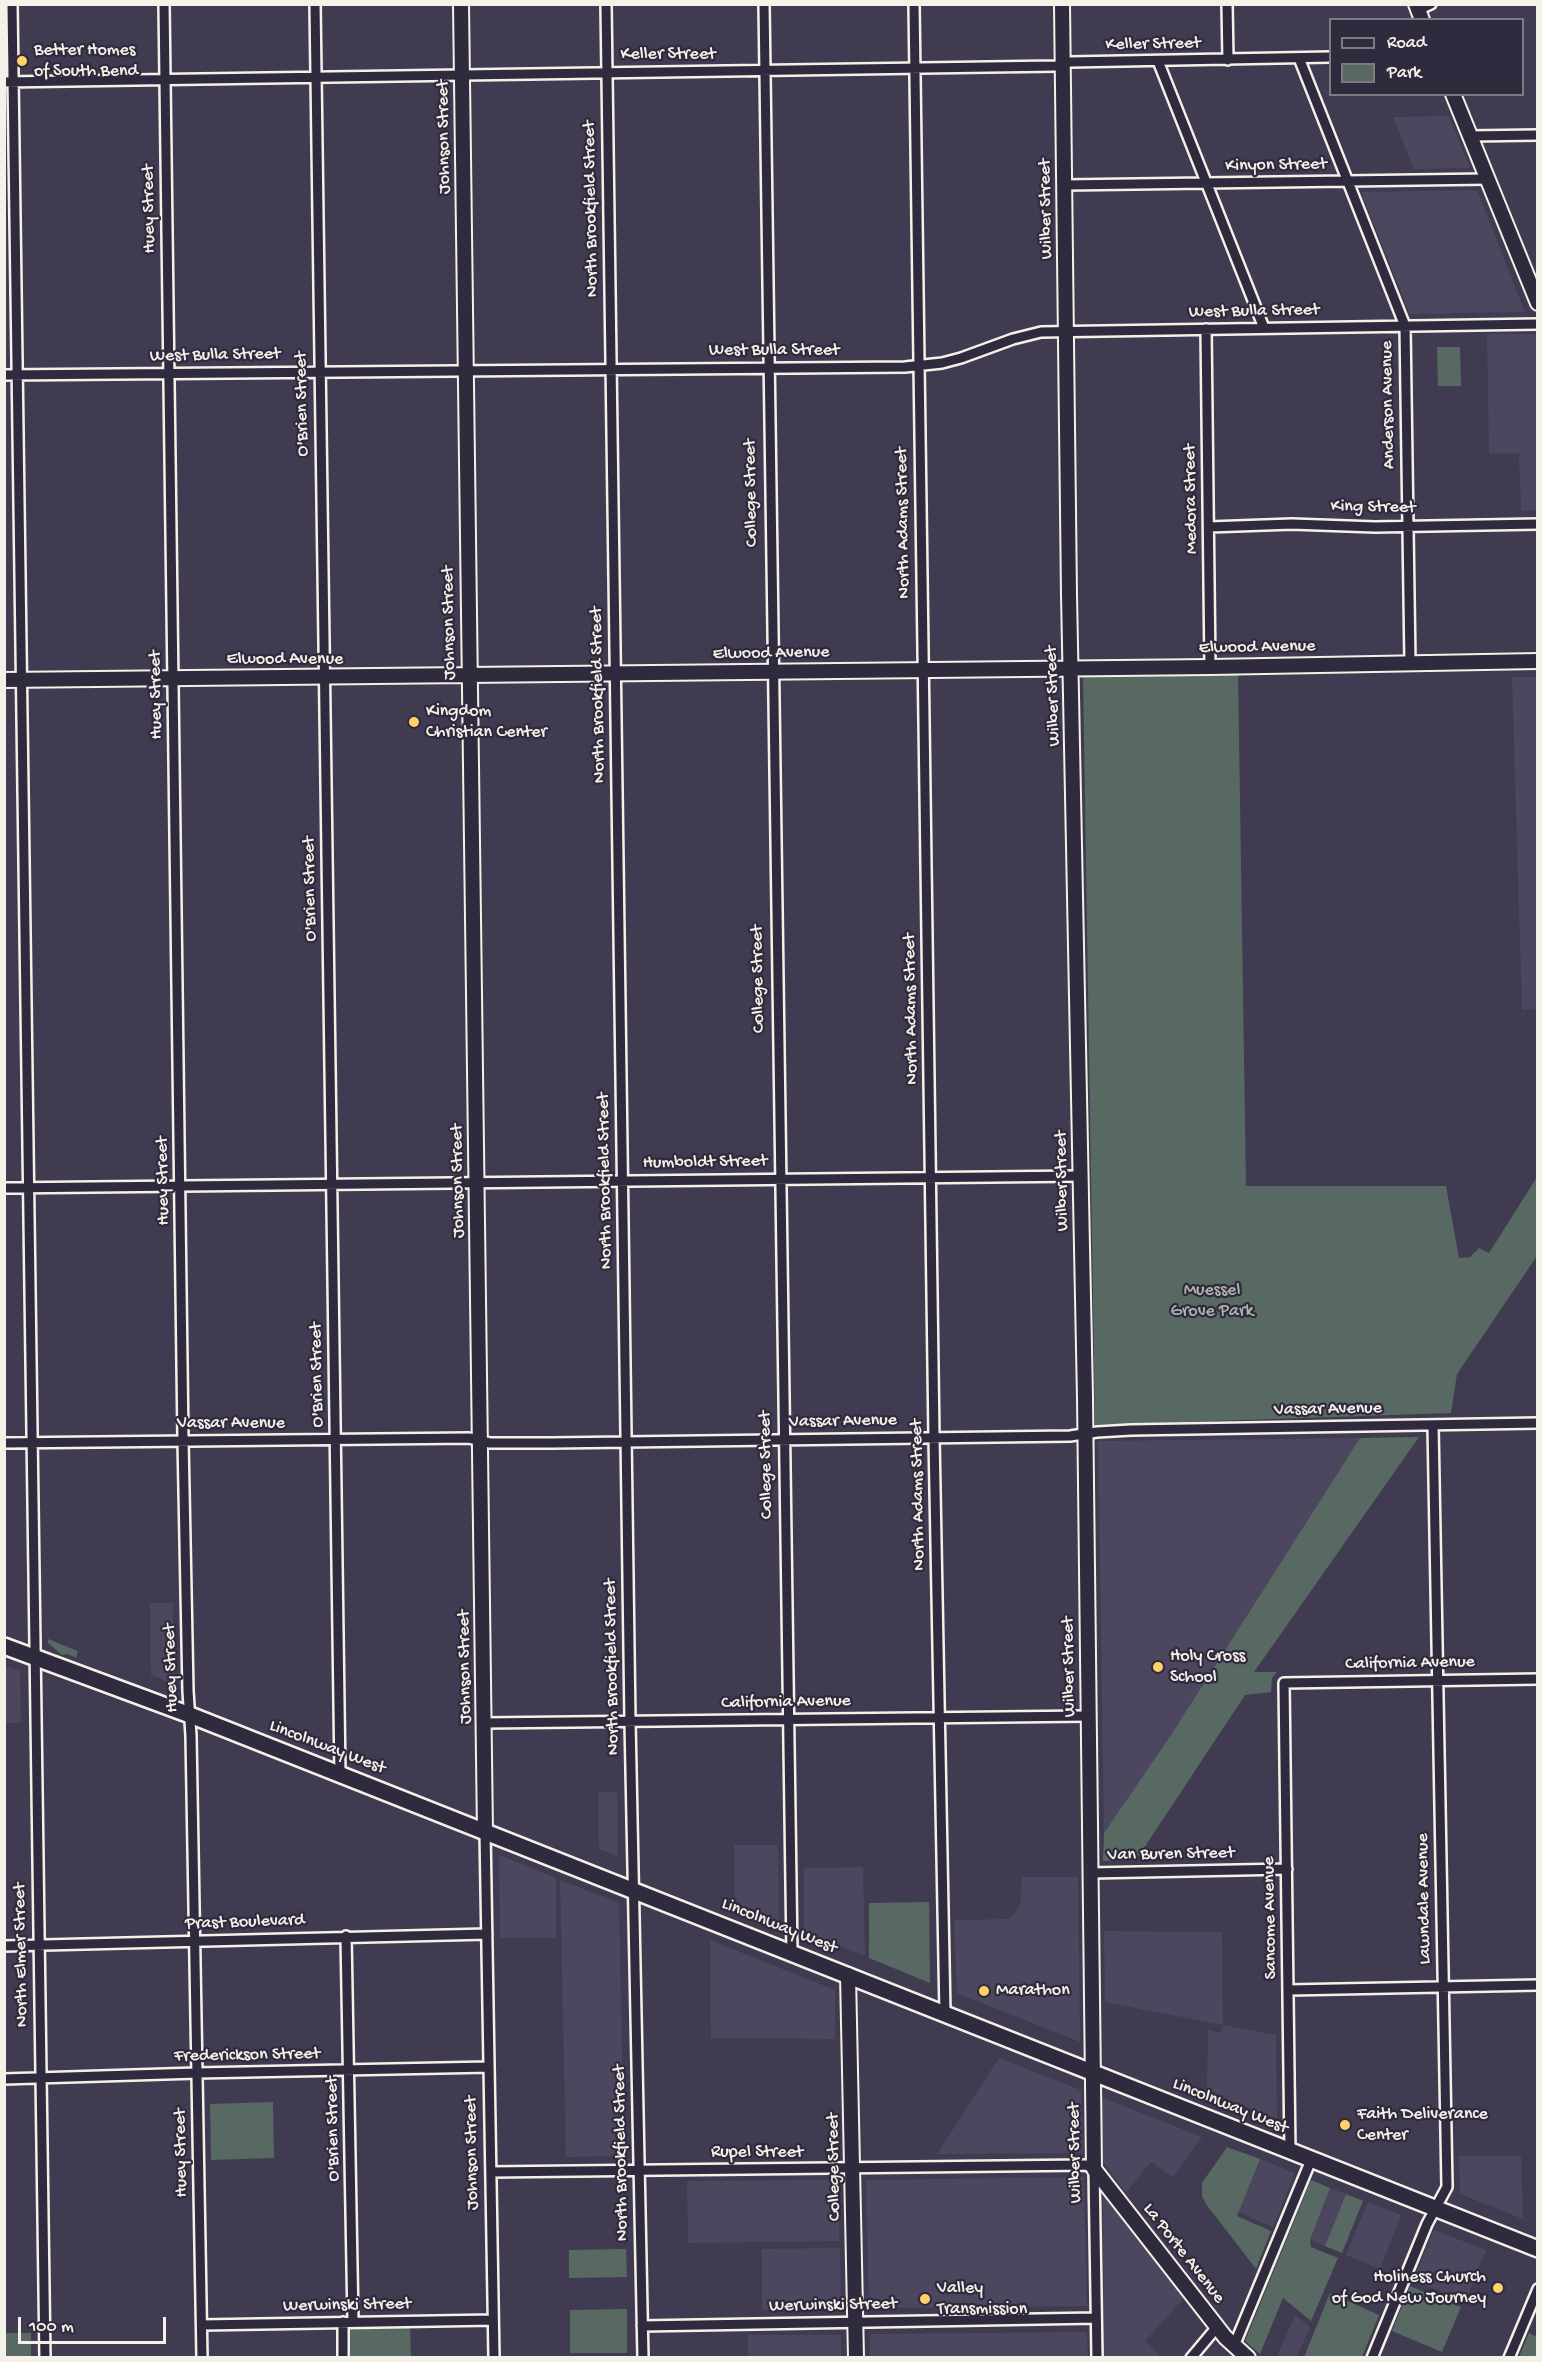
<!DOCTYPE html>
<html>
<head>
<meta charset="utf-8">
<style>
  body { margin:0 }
  #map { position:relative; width:1542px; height:2362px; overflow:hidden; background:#403b50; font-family:"Gochi Hand",sans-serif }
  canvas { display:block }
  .frame { position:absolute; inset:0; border:6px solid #f4f1e8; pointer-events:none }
  .legend { position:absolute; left:1329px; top:18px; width:195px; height:78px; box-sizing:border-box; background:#2f2a3d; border:2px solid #7e7a81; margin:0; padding:8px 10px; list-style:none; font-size:18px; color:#f4f1e8 }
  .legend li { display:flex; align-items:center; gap:12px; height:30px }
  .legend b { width:30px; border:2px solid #7e7a81 }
  .scale { position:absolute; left:18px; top:2317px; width:148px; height:27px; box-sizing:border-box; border:3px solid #f4f1e8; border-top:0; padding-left:8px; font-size:18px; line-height:21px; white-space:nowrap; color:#f4f1e8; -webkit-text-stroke:4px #2f2a3d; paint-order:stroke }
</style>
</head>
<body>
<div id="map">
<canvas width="1542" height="2362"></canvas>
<div class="frame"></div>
<ul class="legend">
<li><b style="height:8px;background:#2f2a3d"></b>Road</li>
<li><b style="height:16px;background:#576962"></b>Park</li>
</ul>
<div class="scale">100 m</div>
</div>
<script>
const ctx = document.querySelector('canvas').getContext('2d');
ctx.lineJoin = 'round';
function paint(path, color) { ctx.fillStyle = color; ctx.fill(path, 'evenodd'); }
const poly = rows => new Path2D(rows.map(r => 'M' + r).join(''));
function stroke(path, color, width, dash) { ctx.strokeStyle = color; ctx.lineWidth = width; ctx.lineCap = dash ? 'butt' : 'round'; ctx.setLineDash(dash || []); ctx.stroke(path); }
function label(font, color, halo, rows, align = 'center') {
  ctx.font = font + ' "Gochi Hand",sans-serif'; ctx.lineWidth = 4.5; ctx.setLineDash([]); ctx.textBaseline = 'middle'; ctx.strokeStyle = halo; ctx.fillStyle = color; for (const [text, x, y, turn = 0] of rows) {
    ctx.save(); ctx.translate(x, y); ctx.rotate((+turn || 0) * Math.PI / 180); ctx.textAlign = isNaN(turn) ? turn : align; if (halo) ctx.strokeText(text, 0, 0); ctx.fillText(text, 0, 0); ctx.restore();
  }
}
paint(poly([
  [1449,116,1470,168,1414,169,1393,117],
  [1477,190,1525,312,1410,314,1361,192],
  [1487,334,1535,334,1537,340,1537,510,1521,511,1519,453,1489,454],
  [1512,677,1537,677,1537,1009,1522,1010],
  [1360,1438,1171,1735,1104,1833,1098,1441],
  [150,1603,173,1603,174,1684,151,1675],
  [4,1666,20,1671,21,1723,5,1723],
  [598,1792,617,1792,618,1856,599,1849],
  [734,1845,778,1845,779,1922,735,1904],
  [499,1855,556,1878,556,1938,500,1938],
  [863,1867,865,1956,804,1932,804,1868],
  [1022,1877,1078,1877,1080,2042,957,1993,954,1920,1010,1919,1020,1906],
  [560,1880,619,1903,624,2156,566,2157],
  [1104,1931,1222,1932,1223,2025,1276,2035,1277,2119,1207,2091,1208,2030,1221,2033,1223,2025,1105,2002],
  [710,1940,835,1990,835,2039,711,2038],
  [999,2058,1081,2090,1083,2153,937,2154],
  [1101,2097,1124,2106,1202,2137,1173,2177,1151,2162,1126,2193,1102,2160],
  [1459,2156,1521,2156,1523,2219,1460,2194],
  [1260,2159,1295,2173,1273,2227,1238,2212],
  [1084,2177,1087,2306,869,2308,866,2180],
  [839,2180,839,2241,688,2243,687,2181],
  [1330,2188,1346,2194,1325,2246,1310,2240],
  [1105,2196,1184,2298,1145,2341,1162,2357,1104,2357,1103,2198],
  [1368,2202,1401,2215,1380,2269,1346,2255],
  [1434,2230,1486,2250,1466,2301,1413,2281],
  [840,2248,841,2309,762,2310,762,2249],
  [1295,2315,1310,2327,1297,2357,1277,2357],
  [1087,2332,1088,2357,870,2357,870,2334],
  [748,2335,841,2335,841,2357,748,2357]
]), '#4c475e');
paint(poly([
  [1437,347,1460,347,1461,386,1438,386],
  [1238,673,1246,1186,1446,1186,1459,1258,1470,1257,1479,1248,1489,1253,1537,1177,1537,1256,1457,1374,1451,1413,1095,1425,1083,675],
  [1419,1437,1254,1672,1277,1672,1272,1678,1271,1692,1245,1695,1136,1860,1103,1861,1104,1833,1171,1735,1360,1438],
  [48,1639,78,1651,76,1658,68,1654,62,1655,48,1643],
  [929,1902,930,1983,869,1958,869,1903],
  [273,2102,274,2158,211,2160,210,2104],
  [1227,2147,1260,2159,1237,2216,1271,2231,1256,2269,1206,2204,1202,2196,1202,2183],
  [1311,2180,1330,2188,1310,2240,1311,2247,1338,2258,1311,2321,1283,2298,1260,2354,1245,2341],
  [1346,2194,1363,2201,1342,2253,1325,2246],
  [626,2249,627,2277,569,2278,569,2250],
  [1410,2286,1461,2307,1442,2352,1392,2331],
  [1330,2293,1379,2315,1362,2357,1304,2357],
  [627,2309,627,2353,570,2353,570,2310],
  [349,2326,410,2326,411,2357,350,2357],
  [5,2333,31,2333,31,2357,5,2357],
  [1529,2333,1537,2337,1537,2357,1519,2357]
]), '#576962');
const street = poly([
  [12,4,45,2358],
  [164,4,183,1440,188,1691,191,1736,202,2358],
  [315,4,340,1774],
  [606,4,630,1721,643,2358],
  [764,4,792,1953],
  [914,4,934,1438,945,2014],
  [1227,4,1228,60],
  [1418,10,1431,4],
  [1299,58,1405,326,1410,663],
  [1158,61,1264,328],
  [4,82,989,67,1056,66,1070,62,1330,57],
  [1470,136,1538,135],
  [1065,185,1487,179],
  [1206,329,1210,667],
  [4,375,905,367,942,363,961,358,1013,339,1041,332,1538,324],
  [1209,527,1292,524,1375,527,1538,524],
  [4,1188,1081,1176],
  [4,1443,469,1438,490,1443,552,1443,1070,1436,1097,1432,1131,1430,1538,1423],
  [485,1723,1088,1716],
  [485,1831,494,2358],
  [1091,1873,1287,1869],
  [346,1936,353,2322],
  [4,1946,487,1934],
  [1289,1990,1538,1985],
  [4,2079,197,2073,489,2067],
  [1290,2152,1284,1683,1538,1679],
  [491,2172,1086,2165,1094,2169,1097,2358],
  [202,2325,493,2320],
  [642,2326,1096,2318],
  [1234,2346,1311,2160],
  [343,2358,343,2322],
  [1191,2358,1217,2327],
  [1372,2358,1427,2224,1447,2187,1433,1425],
  [1509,2358,1538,2289]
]);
const secondary = poly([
  [461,4,485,1831],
  [1062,4,1069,595,1085,1398,1094,2169,1225,2337,1248,2358],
  [1416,4,1422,20],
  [1453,94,1538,303],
  [4,680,1210,667,1538,661],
  [848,1975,856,2358]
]);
const primary = poly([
  [4,1646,190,1715,1538,2249]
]);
stroke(street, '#f4f1e8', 14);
stroke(secondary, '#f4f1e8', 18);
stroke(primary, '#f4f1e8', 20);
stroke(street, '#2f2a3d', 9);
stroke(secondary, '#2f2a3d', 14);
stroke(primary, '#2f2a3d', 15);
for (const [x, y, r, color] of [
  [22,61,6,"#ffd166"],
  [414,722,6,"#ffd166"],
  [1158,1667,6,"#ffd166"],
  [984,1991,6,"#ffd166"],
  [1345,2125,6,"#ffd166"],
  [1498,2288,6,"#ffd166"],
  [925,2299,6,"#ffd166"]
]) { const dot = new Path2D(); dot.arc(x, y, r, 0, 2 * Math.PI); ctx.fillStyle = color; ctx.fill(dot); stroke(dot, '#2f2a3d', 2); }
label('18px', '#f4f1e8', '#2f2a3d', [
  ["Keller Street",1153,45,-1],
  ["Keller Street",668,55],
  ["Johnson Street",445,137,-91],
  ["Kinyon Street",1276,166,-1],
  ["Huey Street",150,209,-91],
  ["North Brookfield Street",592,209,-91],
  ["Wilber Street",1047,209,-91],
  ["West Bulla Street",1254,312,-1],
  ["West Bulla Street",774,351],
  ["West Bulla Street",215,356,-1],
  ["O'Brien Street",303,404,-91],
  ["Anderson Avenue",1389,405,-91],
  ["College Street",752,493,-91],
  ["Medora Street",1192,499,-91],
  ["King Street",1373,508,1],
  ["North Adams Street",904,523,-91],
  ["Johnson Street",450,623,-91],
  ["Elwood Avenue",1257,648,-1],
  ["Elwood Avenue",771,654,-1],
  ["Elwood Avenue",285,660],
  ["Huey Street",157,695,-91],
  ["North Brookfield Street",599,695,-91],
  ["Wilber Street",1054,696,-92],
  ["O'Brien Street",311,889,-91],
  ["College Street",759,979,-91],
  ["North Adams Street",912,1009,-91],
  ["Humboldt Street",705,1163,-1],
  ["Huey Street",164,1181,-91],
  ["Johnson Street",459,1181,-91],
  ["North Brookfield Street",606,1181,-91],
  ["Wilber Street",1063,1181,-91],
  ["O'Brien Street",318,1375,-91],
  ["Vassar Avenue",1328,1410,-1],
  ["Vassar Avenue",843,1422,-1],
  ["Vassar Avenue",231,1424],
  ["College Street",767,1465,-91],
  ["North Adams Street",919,1495,-91],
  ["California Avenue",1410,1664,-1],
  ["Johnson Street",466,1667,-91],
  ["North Brookfield Street",613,1667,-91],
  ["Wilber Street",1070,1667,-91],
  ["Huey Street",172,1668,-92],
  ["California Avenue",786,1703,-1],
  ["Lincolnway West",327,1748,21],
  ["Van Buren Street",1171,1855,-1],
  ["Lawndale Avenue",1425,1899,-91],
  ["Sancome Avenue",1271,1918,-91],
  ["Prast Boulevard",245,1923,-2],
  ["Lincolnway West",779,1927,22],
  ["North Elmer Street",22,1955,-91],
  ["Frederickson Street",247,2056,-1],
  ["Lincolnway West",1230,2107,22],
  ["O'Brien Street",334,2129,-91],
  ["Huey Street",182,2153,-91],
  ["Johnson Street",473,2153,-91],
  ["North Brookfield Street",622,2153,-91],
  ["Rupel Street",757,2153],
  ["Wilber Street",1076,2153,-91],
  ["College Street",835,2167,-91],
  ["La Porte Avenue",1183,2254,52],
  ["Werwinski Street",347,2306,-1],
  ["Werwinski Street",833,2306,-1]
]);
label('18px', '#f4f1e8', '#2f2a3d', [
  ["Better Homes",34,51],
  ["of South Bend",34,72],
  ["Kingdom",426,712],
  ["Christian Center",426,733],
  ["Holy Cross",1170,1657],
  ["School",1170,1678],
  ["Marathon",996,1991],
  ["Faith Deliverance",1357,2115],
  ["Center",1357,2136],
  ["Holiness Church",1486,2278,"right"],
  ["of God New Journey",1486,2299,"right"],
  ["Valley",937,2289],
  ["Transmission",937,2310]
], 'left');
label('18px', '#adb4ac', '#2f2a3d', [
  ["Muessel",1212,1291],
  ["Grove Park",1212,1312]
]);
</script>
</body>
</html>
